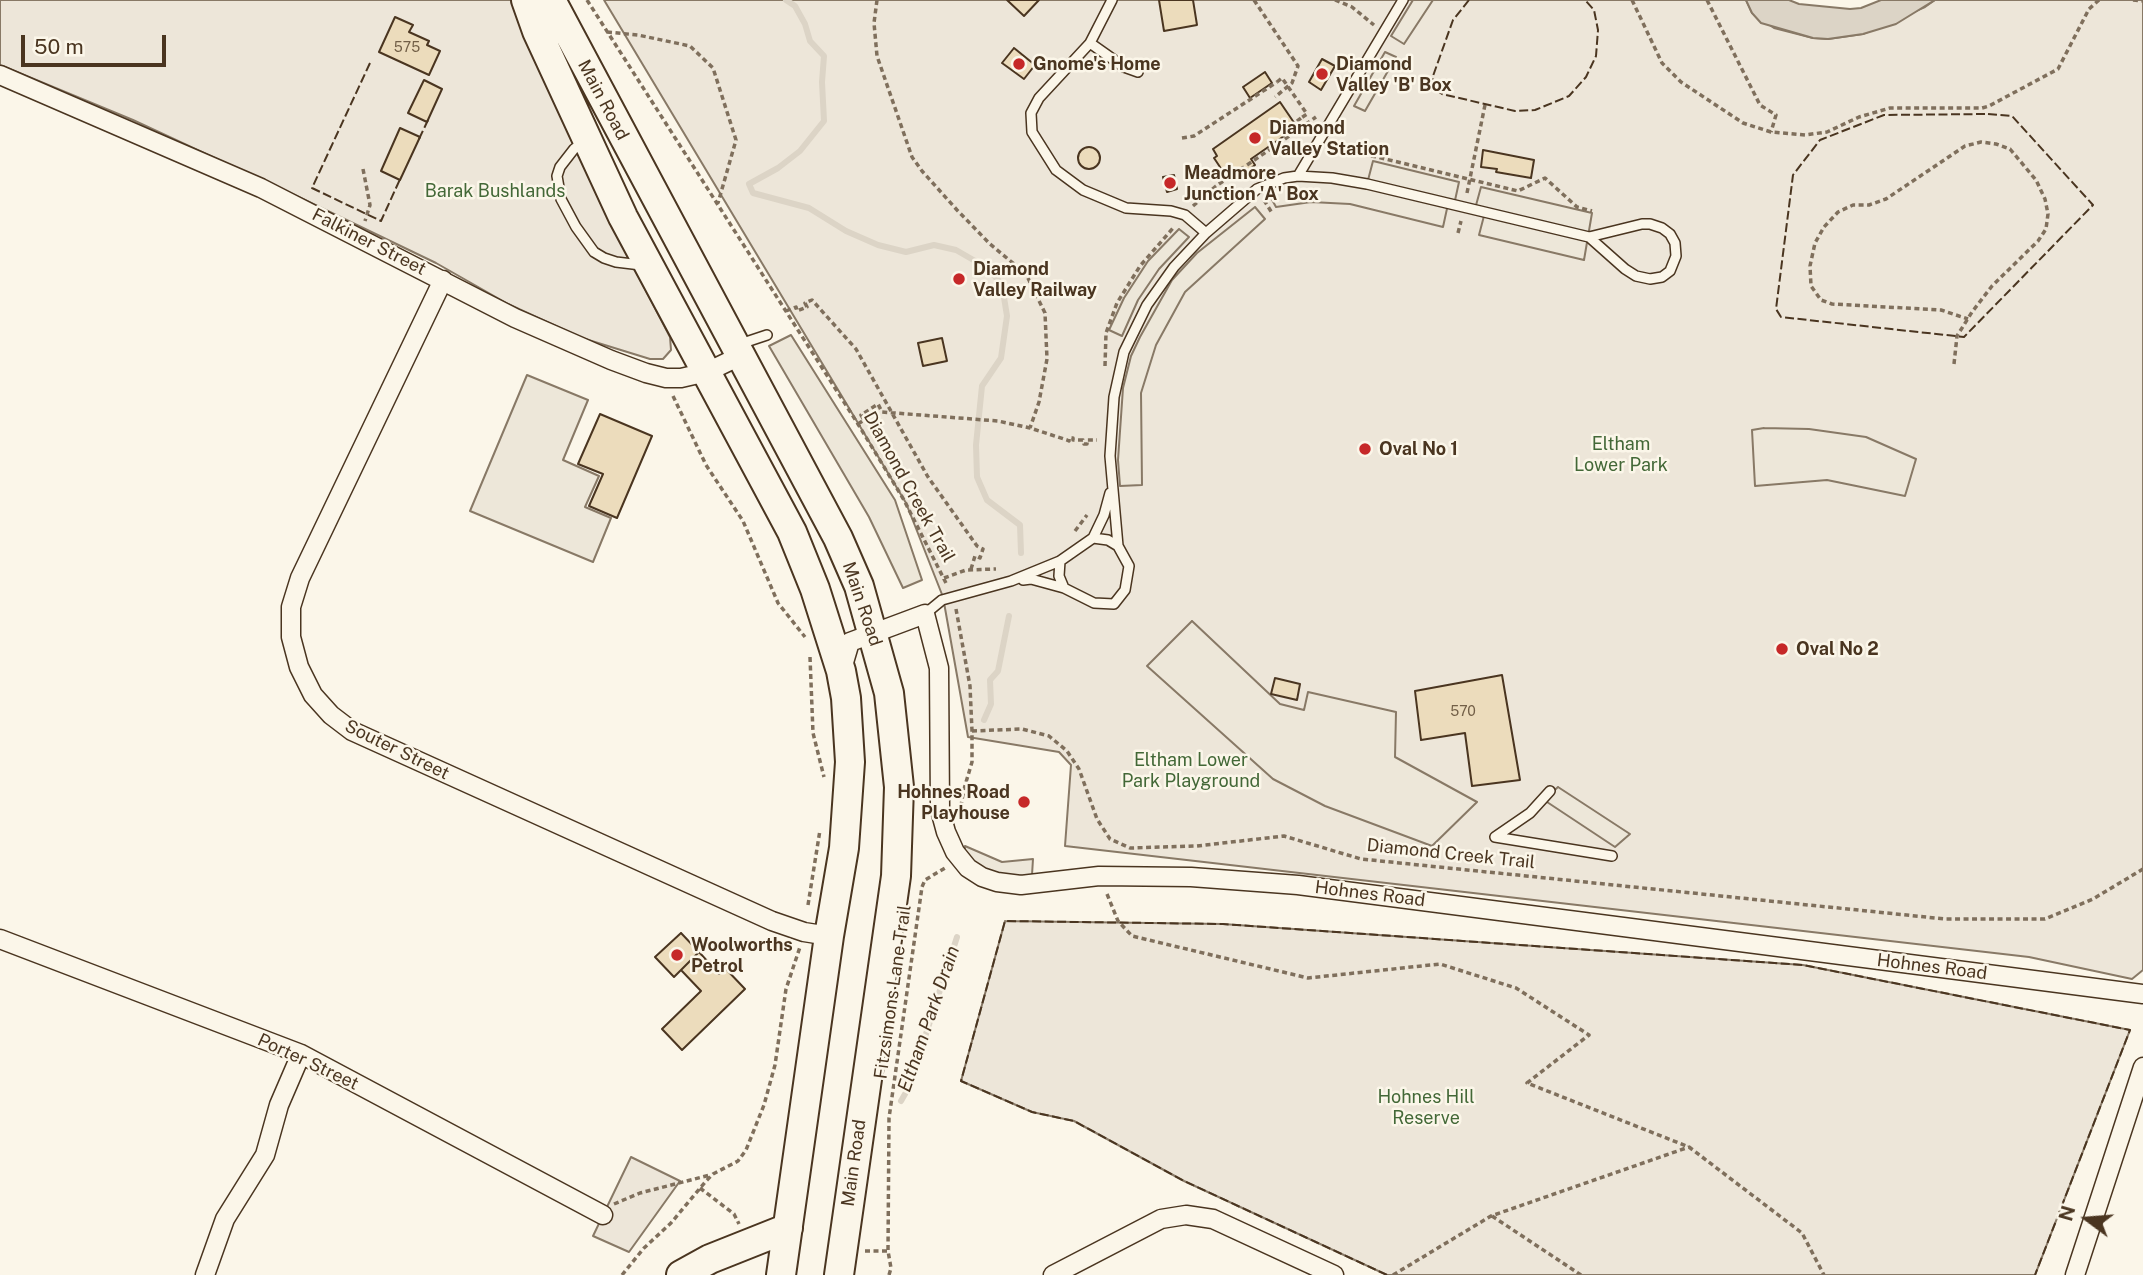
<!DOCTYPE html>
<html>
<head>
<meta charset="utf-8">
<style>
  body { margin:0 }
  #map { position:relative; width:2143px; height:1275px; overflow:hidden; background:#fbf6e9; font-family:"Public Sans",sans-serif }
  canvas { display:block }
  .north { position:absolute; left:2052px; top:1184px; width:70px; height:70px; -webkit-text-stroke:5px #fbf6e9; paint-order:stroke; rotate:286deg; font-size:19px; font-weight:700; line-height:28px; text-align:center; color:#4a3520 }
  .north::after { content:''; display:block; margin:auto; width:24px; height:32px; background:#4a3520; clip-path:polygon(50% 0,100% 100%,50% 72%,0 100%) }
  .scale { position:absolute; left:21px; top:35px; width:145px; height:32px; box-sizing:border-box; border:4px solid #4a3520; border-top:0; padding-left:9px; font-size:21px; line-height:24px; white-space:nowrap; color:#4a3520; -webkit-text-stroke:5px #fbf6e9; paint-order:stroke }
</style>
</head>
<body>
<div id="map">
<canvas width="2143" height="1275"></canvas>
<div class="north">N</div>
<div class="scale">50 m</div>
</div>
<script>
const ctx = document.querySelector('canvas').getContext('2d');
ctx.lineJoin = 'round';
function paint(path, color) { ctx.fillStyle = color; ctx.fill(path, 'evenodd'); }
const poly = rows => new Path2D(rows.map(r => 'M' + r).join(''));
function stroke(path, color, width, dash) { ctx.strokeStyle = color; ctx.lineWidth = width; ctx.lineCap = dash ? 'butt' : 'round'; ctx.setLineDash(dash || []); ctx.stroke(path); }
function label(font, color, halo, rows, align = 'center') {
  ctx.font = font + ' "Public Sans",sans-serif'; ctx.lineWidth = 5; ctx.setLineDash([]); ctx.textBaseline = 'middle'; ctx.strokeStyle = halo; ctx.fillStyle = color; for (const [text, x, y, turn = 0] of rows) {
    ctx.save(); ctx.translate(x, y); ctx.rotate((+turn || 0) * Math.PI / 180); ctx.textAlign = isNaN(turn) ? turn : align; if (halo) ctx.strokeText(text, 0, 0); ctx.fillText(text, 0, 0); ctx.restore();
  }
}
const green = poly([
  [0,0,518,0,563,120,602,206,670,337,671,350,663,359,650,359,582,338,508,304,436,263,305,200,133,120,0,65,0,0],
  [604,0,1746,0,1752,13,1774,28,1813,38,1828,39,1863,34,1925,7,1935,0,2143,0,2143,970,2132,979,2029,957,1065,846,1071,765,1059,752,968,737,943,597,906,503,604,0],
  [1005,921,1223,924,1803,965,2130,1030,2035,1275,1387,1275,1184,1181,1074,1121,1032,1112,961,1081,1005,921],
  [631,1157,680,1181,629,1252,593,1236,631,1157]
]);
paint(green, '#ede6d9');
stroke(green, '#887966', 2);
const parking = poly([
  [1413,0,1433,0,1404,44,1391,36,1413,0],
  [1385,52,1396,57,1365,111,1354,106,1385,52],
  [1373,161,1459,182,1454,205,1448,204,1443,227,1350,204,1311,202,1276,207,1264,185,1284,178,1367,184,1373,161],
  [1481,187,1592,213,1584,260,1479,235,1485,212,1475,209,1481,187],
  [1255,207,1265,219,1185,292,1156,345,1141,393,1142,485,1120,486,1118,460,1123,388,1131,356,1140,337,1172,280,1197,253,1255,207],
  [1179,229,1189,237,1159,269,1138,300,1122,336,1109,330,1124,298,1148,261,1179,229],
  [791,335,895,500,922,580,903,588,869,517,769,346,791,335],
  [527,375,588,400,563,460,599,476,585,507,611,518,593,562,470,511,527,375],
  [1764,428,1809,429,1866,437,1916,459,1905,496,1827,480,1755,486,1752,430,1764,428],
  [1192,621,1280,704,1304,710,1308,692,1396,712,1395,757,1477,802,1432,846,1325,806,1273,779,1147,666,1192,621],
  [1558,787,1630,834,1615,847,1544,800,1558,787],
  [965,846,1002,862,1033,859,1032,875,1006,878,989,875,964,858,965,846]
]);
paint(parking, '#ede7d9');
stroke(parking, '#887966', 2);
const water = poly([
  [1746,0,1789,0,1799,4,1850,9,1861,8,1881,0,1935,0,1896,24,1863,34,1828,39,1813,38,1761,23,1752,13,1746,0]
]);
paint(water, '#dcd4c6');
stroke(water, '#887966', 2);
stroke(poly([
  [786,0,795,6,805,24,810,41,824,56,822,82,824,121,800,151,778,168,749,184,753,193,809,208,846,231,878,245,906,252,934,245,956,250,989,269,1002,285,1007,316,1001,358,982,386,976,445,977,477,987,500,1020,525,1021,553],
  [984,720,991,704,990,680,998,671,1009,616],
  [901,1101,909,1087,957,937]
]), '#dcd4c6', 6);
const building = poly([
  [1007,0,1039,0,1024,16,1007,0],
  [1159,0,1193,0,1197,25,1164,31,1159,0],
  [395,17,413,25,409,32,429,41,427,45,440,51,429,75,379,52,395,17],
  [1014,48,1035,65,1024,79,1002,63,1014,48],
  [1322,59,1335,66,1321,90,1309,82,1322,59],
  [1265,72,1272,83,1250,98,1243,87,1265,72],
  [424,80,442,89,427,122,408,113,424,80],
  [1280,102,1297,127,1251,159,1255,165,1239,178,1230,165,1222,170,1214,158,1217,156,1213,149,1280,102],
  [400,128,420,137,400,180,381,171,400,128],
  '1078 158a11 11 0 1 1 22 0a11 11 0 1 1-22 0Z',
  [1483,150,1534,160,1531,178,1496,172,1497,169,1481,167,1483,150],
  [1174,175,1177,189,1167,192,1163,177,1174,175],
  [942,338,947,361,923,366,918,343,942,338],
  [600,414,652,436,617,518,589,506,603,474,578,464,600,414],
  [1502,675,1520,780,1472,786,1465,733,1421,740,1415,691,1502,675],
  [1275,678,1300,684,1297,700,1271,694,1275,678],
  [681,933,699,952,674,977,655,957,681,933],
  [699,952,719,974,725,968,745,989,682,1050,662,1029,701,991,681,970,699,952]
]);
paint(building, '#ecdcbc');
stroke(building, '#4a3520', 2);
const lane = poly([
  [1090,43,1112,0],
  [1138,72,1124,67,1090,43,1039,98,1031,113,1032,132,1056,170,1083,190,1126,208,1171,211,1185,215,1206,233],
  [585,141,574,149,560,167,557,176,561,199,576,227,594,252,604,258,616,262,641,265],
  [1298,176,1403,0],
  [740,344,767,335],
  [1093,538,1108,540,1118,546,1129,566,1125,590,1114,604,1094,603,1064,588,1059,576,1060,561,1093,538],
  [1093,538,1104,515,1110,493],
  [1118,546,1110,456,1114,397,1124,352,1147,305,1174,267,1206,233,1257,189,1284,178,1298,176,1332,178,1367,184,1589,237,1625,269,1636,276,1650,279,1662,277,1670,271,1676,256,1675,243,1670,234,1662,228,1650,224,1642,224,1589,237],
  [1023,580,1031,579,1064,588],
  [925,614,942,600,1011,581,1060,561],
  [1495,837,1612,856],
  [1495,837,1530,813,1550,791]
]);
const street = poly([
  [0,75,261,188,515,318,611,360,646,373,666,378,681,378,707,372,740,356],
  [443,280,300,578,291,607,291,637,299,667,313,695,331,715,352,731,772,921,804,932,829,936],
  [842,669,850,642,925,614,939,668,940,810,946,832,955,852,968,868,982,877,997,882,1021,885,1099,876,1191,877,1298,885,2143,994],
  [0,939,301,1054,603,1215],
  [205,1275,225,1219,265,1155,279,1105,301,1054],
  [1053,1275,1161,1219,1186,1215,1213,1219,1334,1275],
  [2075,1275,2143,1067]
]);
const primary = poly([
  [526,0,537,31,623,217,792,532,815,589,841,671,846,698,850,762,844,848,829,936,781,1275],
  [551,0,838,538,859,586,889,693,899,787,896,876,839,1275],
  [681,1275,710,1259,788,1228]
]);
stroke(lane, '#4a3520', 12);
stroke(street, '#4a3520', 21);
stroke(primary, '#4a3520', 32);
stroke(poly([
  [587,0,858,424,904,500,947,585],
  [877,0,874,23,877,56,912,157,922,171,957,210,990,244,1026,274,1045,313,1047,359,1039,402,1030,428],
  [1254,0,1298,66,1292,83,1275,97],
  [1335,0,1352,7,1374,25],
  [1632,0,1662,63,1681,82,1743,123,1771,132,1805,135,1827,132,1859,117,1890,108,1982,108,1989,106,2058,69,2089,9,2099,0],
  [1707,0,1760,105,1776,115,1771,132],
  [2133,0,2143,1],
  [607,32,638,35,690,46,713,68,736,140,718,203],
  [1300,128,1296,122,1301,118],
  [1182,138,1194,136,1277,82],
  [1278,144,1316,117],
  [1329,150,1377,157,1518,191,1545,178,1577,207,1592,211],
  [363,169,370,205,365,221],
  [1467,193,1485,105],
  [1264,200,1272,213],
  [1193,206,1216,186,1278,144,1287,150,1297,150],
  [1458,233,1461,221],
  [786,311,796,307,797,311,807,307,805,303,812,300,856,349,928,477,977,546,983,549,980,558,975,556,971,569],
  [1954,364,1957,336,1972,312,1992,286,2038,241,2046,229,2048,214,2045,199,2036,180,2010,149,1996,144,1981,142,1965,146,1886,199,1869,205,1853,205,1838,212,1824,227,1815,243,1810,266,1811,286,1821,300,1832,304,1941,310,1968,319],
  [1105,366,1106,333,1117,303,1140,266,1174,227],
  [673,396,706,465,743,521,778,603,805,637],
  [858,424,864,420,861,415,878,404,882,412,998,421,1030,428,1067,440,1069,441,1069,438,1073,438,1073,440,1083,440,1084,444,1087,444,1087,440,1097,440],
  [1075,531,1087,515],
  [944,578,966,570,996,569],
  [956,609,970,686,972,731,972,762,964,789,960,811],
  [810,657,813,733,824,777],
  [972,731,1022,729,1049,736,1067,751,1079,769,1097,819,1110,839,1130,848,1197,846,1284,836,1361,859,1945,919,2045,919,2093,899,2143,869],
  [1107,894,1118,921,1132,936,1308,978,1440,964,1516,988,1589,1035,1527,1083,1689,1147,1802,1233,1824,1275],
  [808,905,820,830],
  [700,1188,734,1214,739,1224],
  [614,1204,640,1193,710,1175],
  [1492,1216,1581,1275],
  [865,1251,888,1251],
  [622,1275,644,1248,671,1223,706,1181,713,1174,738,1161,746,1150,764,1105,775,1065,786,989,800,947],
  [889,1275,891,1268,888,1251,889,1118,922,887,925,880,945,868],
  [1393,1275,1491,1216,1689,1147]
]), '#7f6f5c', 3.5, [5, 3.5]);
stroke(lane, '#fbf6e9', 9);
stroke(street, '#fbf6e9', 18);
stroke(primary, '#fbf6e9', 28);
stroke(poly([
  [1277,82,1282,78,1307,114,1301,118]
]), '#7f6f5c', 3.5, [5, 3.5]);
stroke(poly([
  [1469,0,1453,20,1433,76,1432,87,1442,94,1515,111,1535,110,1569,96,1586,77,1596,56,1598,30,1594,10,1585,0],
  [370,63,312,188,381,221,401,177],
  [1988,114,2012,116,2093,205,1964,337,1781,317,1776,309,1793,175,1820,140,1884,115,1988,114],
  [419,139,428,120],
  [1387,1275,1184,1181,1074,1121,1032,1112,961,1081,1005,921,1223,924,1803,965,2130,1030,2035,1275]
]), '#4a3520', 2, [9, 3.5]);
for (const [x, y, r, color] of [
  [1019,64,7,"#c62828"],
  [1322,74,7,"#c62828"],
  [1255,138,7,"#c62828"],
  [1170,183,7,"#c62828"],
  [959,279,7,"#c62828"],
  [1365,449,7,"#c62828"],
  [1782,649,7,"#c62828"],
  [1024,802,7,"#c62828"],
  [677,955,7,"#c62828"]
]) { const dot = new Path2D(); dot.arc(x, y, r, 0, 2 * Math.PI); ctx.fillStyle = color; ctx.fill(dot); stroke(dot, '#fbf6e9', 2.5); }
label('14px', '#725f47', null, [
  ["575",407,48],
  ["570",1463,712]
]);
label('bold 18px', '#4a3520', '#fbf6e9', [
  ["Gnome's Home",1033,64],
  ["Diamond",1336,64],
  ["Valley 'B' Box",1336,85],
  ["Diamond",1269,128],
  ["Valley Station",1269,149],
  ["Meadmore",1184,173],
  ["Junction 'A' Box",1184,194],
  ["Diamond",973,269],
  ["Valley Railway",973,290],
  ["Oval No 1",1379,449],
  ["Oval No 2",1796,649],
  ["Hohnes Road",1010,792,"right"],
  ["Playhouse",1010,813,"right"],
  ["Woolworths",691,945],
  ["Petrol",691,966]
], 'left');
label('18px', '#4a3520', '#fbf6e9', [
  ["Main Road",603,100,62],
  ["Falkiner Street",369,242,27],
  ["Diamond Creek Trail",909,487,61],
  ["Main Road",862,604,71],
  ["Souter Street",397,750,26],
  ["Diamond Creek Trail",1451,854,6],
  ["Hohnes Road",1370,894,7],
  ["Hohnes Road",1932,967,7],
  ["Fitzsimons Lane Trail",893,992,-82],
  ["Porter Street",308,1062,25],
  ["Main Road",854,1163,-82]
]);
label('18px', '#436837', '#fbf6e9', [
  ["Barak Bushlands",495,191],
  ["Eltham",1621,444],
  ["Lower Park",1621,465],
  ["Eltham Lower",1191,760],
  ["Park Playground",1191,781],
  ["Hohnes Hill",1426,1097],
  ["Reserve",1426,1118]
]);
label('italic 19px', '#4a3520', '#fbf6e9', [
  ["Eltham Park Drain",929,1019,-71]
]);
</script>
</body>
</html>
